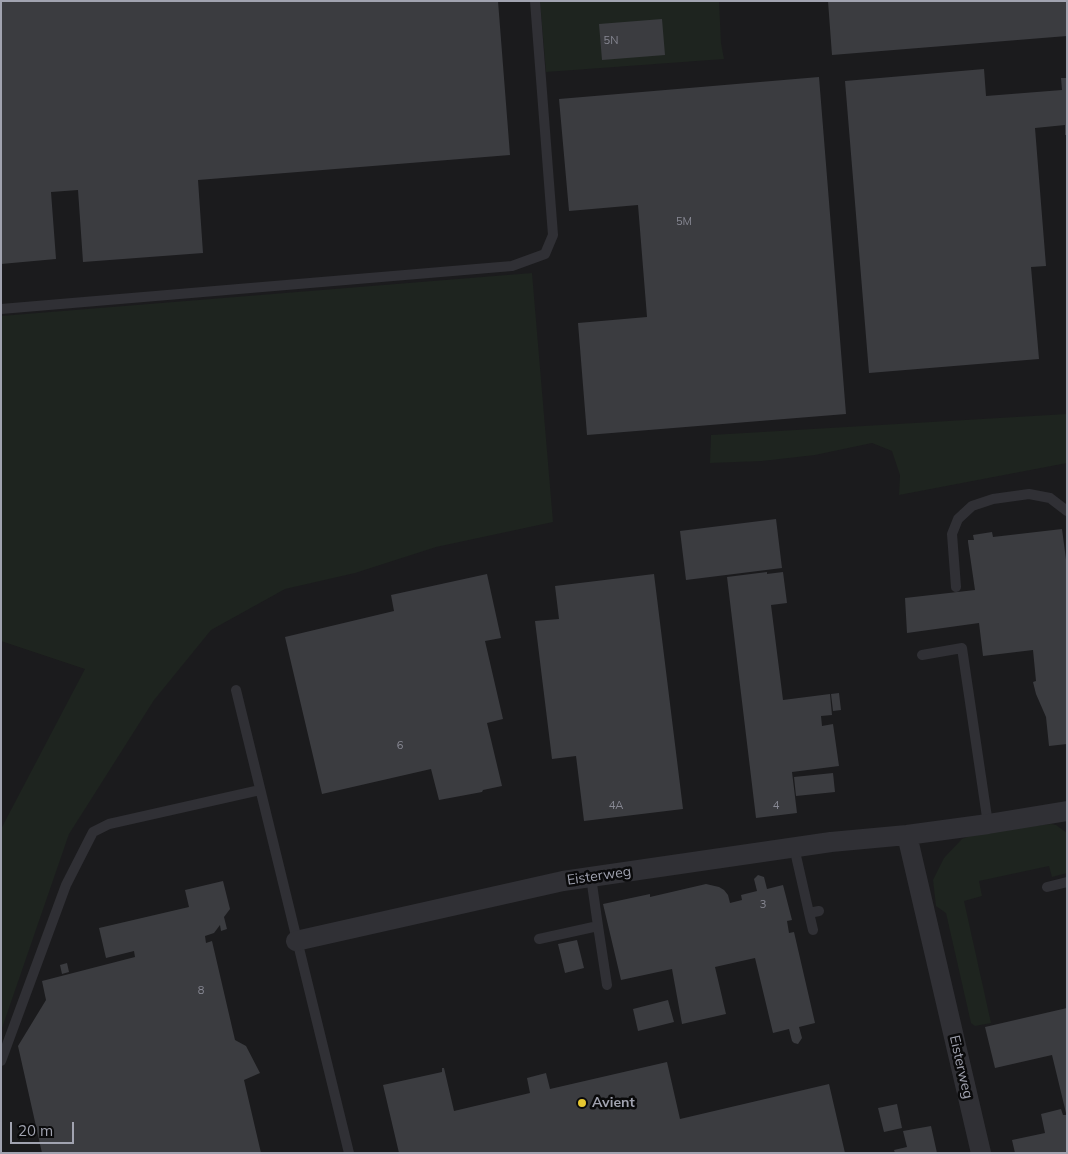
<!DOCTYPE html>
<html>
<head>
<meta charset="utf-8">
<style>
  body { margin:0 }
  #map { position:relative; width:1068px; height:1154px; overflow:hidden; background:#0f0f10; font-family:Mulish,sans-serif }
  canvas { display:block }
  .frame { position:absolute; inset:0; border:2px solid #a1a3b0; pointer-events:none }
  .scale { position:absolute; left:10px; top:1122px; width:64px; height:22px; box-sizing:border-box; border:2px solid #a1a3b0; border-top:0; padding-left:6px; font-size:15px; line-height:18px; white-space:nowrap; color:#a1a3b0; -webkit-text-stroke:4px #0a0a0b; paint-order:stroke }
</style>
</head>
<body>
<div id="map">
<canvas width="1068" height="1154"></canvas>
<div class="frame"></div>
<div class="scale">20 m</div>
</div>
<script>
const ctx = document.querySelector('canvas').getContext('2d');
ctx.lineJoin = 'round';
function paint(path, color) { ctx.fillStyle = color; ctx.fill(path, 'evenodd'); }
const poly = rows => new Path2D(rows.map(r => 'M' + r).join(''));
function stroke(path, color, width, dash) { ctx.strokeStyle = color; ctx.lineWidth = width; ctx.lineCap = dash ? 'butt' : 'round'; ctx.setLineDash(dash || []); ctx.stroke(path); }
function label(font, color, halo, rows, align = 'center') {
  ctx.font = font + ' Mulish,sans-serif'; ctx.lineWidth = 5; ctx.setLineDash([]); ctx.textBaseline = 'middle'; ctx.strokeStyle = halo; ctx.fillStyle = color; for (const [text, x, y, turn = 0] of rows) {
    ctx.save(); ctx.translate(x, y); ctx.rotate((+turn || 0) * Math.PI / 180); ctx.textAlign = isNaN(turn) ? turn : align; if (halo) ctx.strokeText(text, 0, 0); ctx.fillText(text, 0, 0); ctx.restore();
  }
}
paint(poly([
  [1,1,1067,1,1067,1153,1,1153]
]), '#1b1b1d');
paint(poly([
  [540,1,719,1,721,43,724,59,546,72],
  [532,273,553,522,436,547,355,573,285,589,211,630,154,700,69,834,1,1031,1,829,85,669,1,641,1,316],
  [1067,414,1067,463,899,495,900,475,892,451,872,443,815,455,762,461,710,463,711,435],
  [1051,824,1056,825,1067,833,1067,873,1052,877,1049,866,979,881,982,896,964,901,991,1023,975,1026,971,1023,946,913,936,906,933,880,944,858,962,839,980,832]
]), '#1e241f');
paint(poly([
  [1,1,498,1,510,155,198,180,203,253,83,262,78,190,51,192,56,259,1,264],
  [828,1,1067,1,1067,36,832,55],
  [662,19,665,55,602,60,599,24],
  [984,69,986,96,1062,90,1061,78,1067,78,1067,135,1065,135,1065,125,1035,128,1046,266,1031,267,1039,359,869,373,845,81],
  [819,77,846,414,587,435,578,323,647,317,638,205,569,211,559,99],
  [776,519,782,568,686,580,680,531],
  [1062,529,1067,567,1067,744,1049,746,1046,717,1036,694,1033,682,1036,681,1033,650,983,656,979,623,907,633,905,598,975,590,968,542,968,540,974,540,973,535,992,532,993,537],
  [767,572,767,574,783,572,787,603,771,605,783,700,830,694,832,715,821,716,822,726,833,724,839,766,792,772,797,813,756,818,727,577],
  [487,574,501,638,485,641,503,719,487,723,502,786,483,790,482,792,439,800,431,769,322,794,285,637,394,611,391,595],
  [654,574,683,809,584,821,576,756,552,759,535,621,559,619,555,586],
  [839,693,841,710,833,711,831,694],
  [833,773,835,792,796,796,794,777],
  [758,875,764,877,767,889,783,885,792,920,787,921,789,933,794,932,815,1023,799,1027,802,1038,798,1044,794,1043,792,1041,789,1029,773,1033,755,958,715,967,726,1014,682,1024,672,969,621,980,603,904,650,894,650,897,706,884,719,887,724,890,728,895,730,903,742,900,741,895,757,891,754,879],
  [223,881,230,909,224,917,227,929,221,931,220,925,214,933,205,936,206,943,212,941,235,1040,246,1046,260,1073,244,1080,261,1153,42,1153,18,1046,46,1000,42,981,135,957,134,951,106,958,99,928,189,907,185,890],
  [577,940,584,968,565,973,558,944],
  [67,963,69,972,62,974,60,965],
  [668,1000,674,1022,638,1031,633,1009],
  [1067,1008,1067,1113,1066,1113,1052,1055,995,1068,985,1027],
  [667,1062,680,1119,829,1084,845,1153,399,1153,383,1085,442,1072,442,1068,444,1068,454,1111,530,1093,527,1078,546,1073,550,1089],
  [897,1104,902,1128,884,1132,878,1108],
  [1061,1109,1063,1115,1067,1115,1067,1153,1015,1153,1012,1140,1045,1133,1041,1114],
  [931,1126,937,1153,895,1153,894,1150,907,1147,903,1131]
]), '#3b3c40');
stroke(poly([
  [1,309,512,266,545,254,553,235,535,1],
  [956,587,952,534,958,519,972,506,993,499,1029,494,1050,498,1067,511],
  [922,655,962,648,988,824],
  [236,690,349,1153],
  [794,847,809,913,819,911],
  [1047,887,1067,882],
  [809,913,813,930],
  [598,926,607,985],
  [539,939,598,926,591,877],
  [1,1061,66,885,93,832,109,824,260,790]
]), '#303035', 10);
stroke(poly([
  [907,835,981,1153],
  [296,941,563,881,831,842,907,835,988,824,1067,811]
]), '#303035', 20);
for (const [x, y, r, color] of [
  [582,1103,5,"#e6c731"]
]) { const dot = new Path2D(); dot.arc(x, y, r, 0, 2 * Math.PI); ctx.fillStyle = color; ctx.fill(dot); stroke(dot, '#0a0a0b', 2); }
label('11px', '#888994', null, [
  ["5N",611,41],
  ["5M",684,222],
  ["6",400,746],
  ["4A",616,806],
  ["4",776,806],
  ["3",763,905],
  ["8",201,991]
]);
label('14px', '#a1a3b0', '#0a0a0b', [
  ["Eisterweg",599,876,-8],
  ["Eisterweg",961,1067,77]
]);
label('bold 14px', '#a1a3b0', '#0a0a0b', [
  ["Avient",592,1103]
], 'left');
</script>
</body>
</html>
